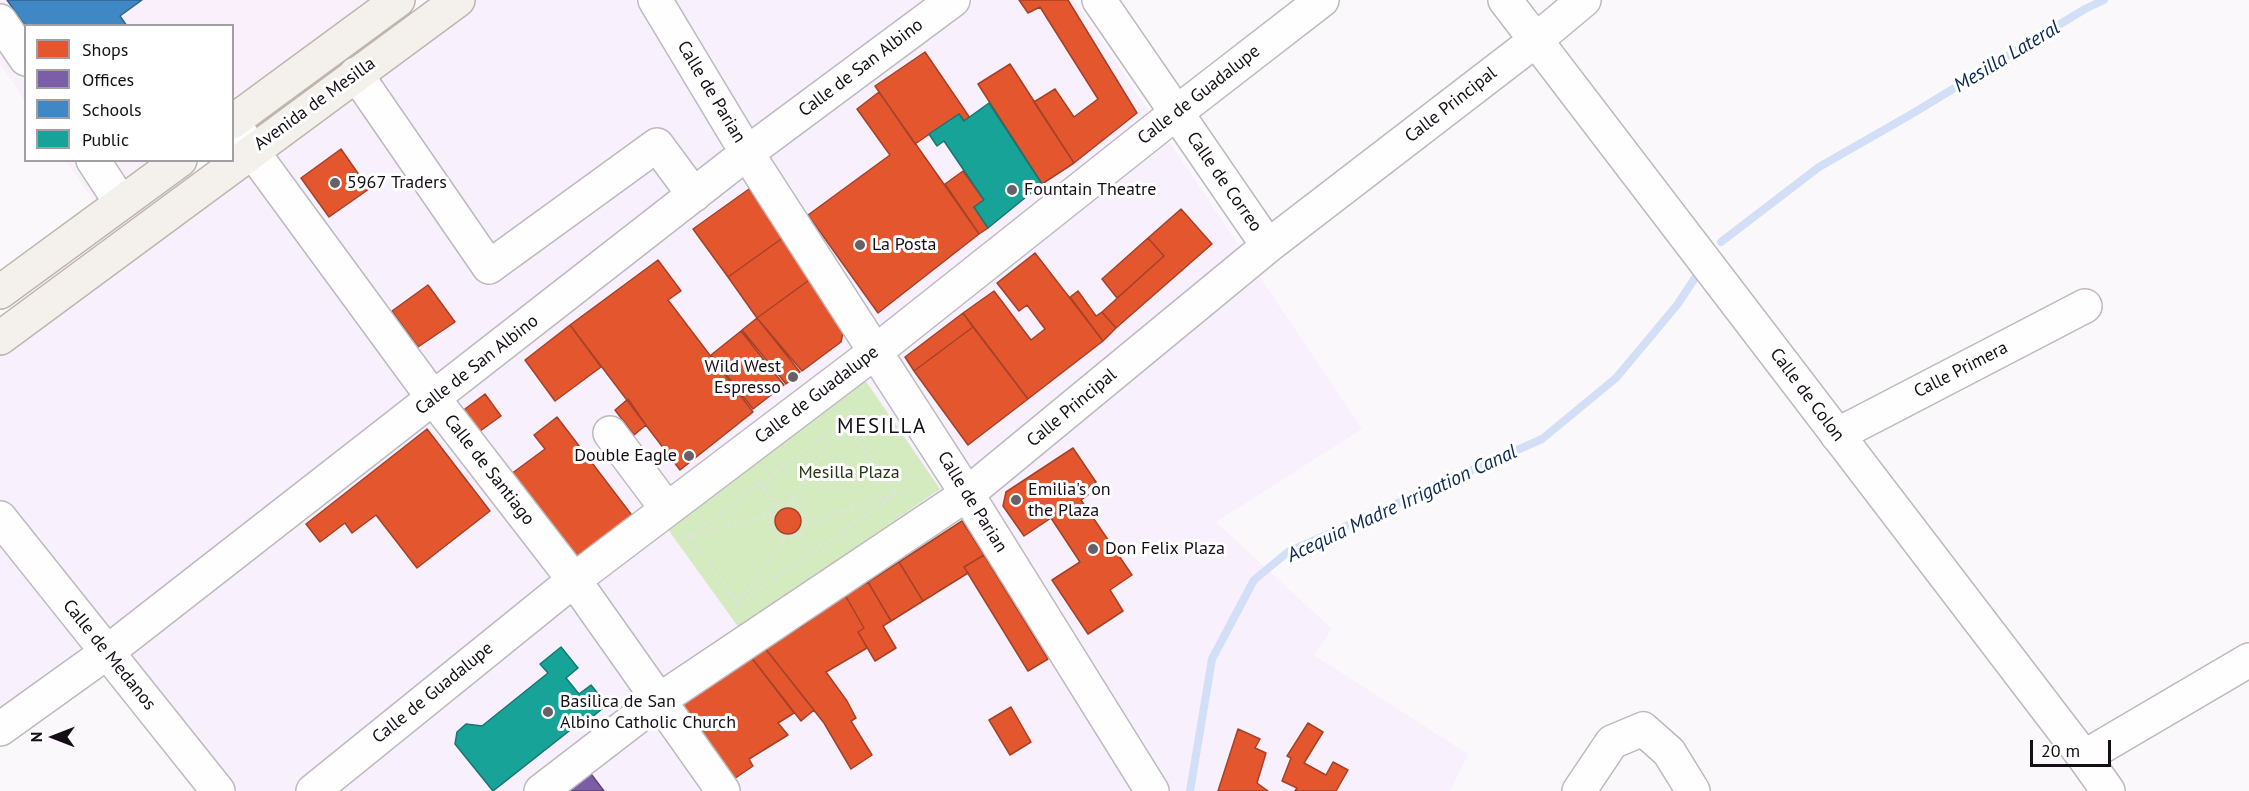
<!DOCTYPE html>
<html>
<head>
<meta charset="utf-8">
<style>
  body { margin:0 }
  #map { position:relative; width:2249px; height:791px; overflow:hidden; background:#fbf8fb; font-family:"PT Sans",sans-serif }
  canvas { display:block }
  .legend { position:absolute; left:24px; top:24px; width:210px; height:138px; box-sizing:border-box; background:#fff; border:2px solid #a29fa2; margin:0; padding:8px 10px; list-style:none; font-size:18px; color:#160e17 }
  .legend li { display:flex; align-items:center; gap:12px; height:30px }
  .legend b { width:30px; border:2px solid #a29fa2 }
  .north { position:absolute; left:24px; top:707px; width:60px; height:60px; -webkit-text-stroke:4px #fff; paint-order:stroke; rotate:270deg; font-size:16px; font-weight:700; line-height:24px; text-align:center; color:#160e17 }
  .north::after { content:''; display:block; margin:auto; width:21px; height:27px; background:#160e17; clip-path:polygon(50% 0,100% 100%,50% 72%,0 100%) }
  .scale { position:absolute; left:2030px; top:740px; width:81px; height:27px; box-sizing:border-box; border:3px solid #160e17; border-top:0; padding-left:8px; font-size:18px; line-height:21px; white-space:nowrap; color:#160e17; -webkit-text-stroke:4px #fff; paint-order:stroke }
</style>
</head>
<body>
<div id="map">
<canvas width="2249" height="791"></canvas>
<ul class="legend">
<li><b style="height:16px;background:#e4572e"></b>Shops</li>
<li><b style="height:16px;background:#7b5ea7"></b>Offices</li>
<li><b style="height:16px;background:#3f88c5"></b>Schools</li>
<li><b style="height:16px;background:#17a398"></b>Public</li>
</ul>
<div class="north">N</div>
<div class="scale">20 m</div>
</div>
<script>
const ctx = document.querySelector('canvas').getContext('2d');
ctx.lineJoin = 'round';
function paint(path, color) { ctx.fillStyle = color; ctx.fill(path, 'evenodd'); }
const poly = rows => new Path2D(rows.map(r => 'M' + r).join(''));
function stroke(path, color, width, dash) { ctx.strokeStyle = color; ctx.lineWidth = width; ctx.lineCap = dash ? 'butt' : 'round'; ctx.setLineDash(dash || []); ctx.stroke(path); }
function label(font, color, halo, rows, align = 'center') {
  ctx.font = font + ' "PT Sans",sans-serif'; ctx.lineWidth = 6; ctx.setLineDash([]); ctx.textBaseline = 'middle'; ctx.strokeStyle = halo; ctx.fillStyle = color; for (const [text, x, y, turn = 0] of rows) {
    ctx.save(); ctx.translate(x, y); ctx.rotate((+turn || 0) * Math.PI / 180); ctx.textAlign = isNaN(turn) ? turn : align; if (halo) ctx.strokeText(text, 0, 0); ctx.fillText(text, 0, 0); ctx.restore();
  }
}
paint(poly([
  [470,0,1074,0,1362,429,1216,522,1332,629,1314,655,1468,754,1450,791,197,791,83,646,0,706,0,347]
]), '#f8f0fd');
paint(poly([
  [0,0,381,0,233,108,232,26,26,26,25,101,0,64],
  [66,161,160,161,97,206]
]), '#faf0fb');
paint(poly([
  [865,380,940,489,739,628,664,524]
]), '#d4ebc0');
const shops = poly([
  [1019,0,1068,0,1137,113,1074,163,1034,102,1055,89,1074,117,1098,99,1040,7,1028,13,1019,0],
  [925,52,970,118,964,121,959,114,915,144,875,86,925,52],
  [1010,64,1074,163,1042,184,978,84,1010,64],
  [879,92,979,234,878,313,808,215,890,155,857,109,879,92],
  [341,149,369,189,329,217,301,178,341,149],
  [963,171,984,200,974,207,988,228,979,234,945,184,963,171],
  [749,189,784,237,728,277,693,229,749,189],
  [1181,209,1212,244,1116,328,1102,312,1164,256,1148,238,1181,209],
  [784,237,812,278,757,318,728,277,784,237],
  [1148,238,1164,256,1117,298,1102,279,1148,238],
  [1035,253,1103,341,1028,399,963,313,994,291,1031,340,1045,329,1027,305,1019,311,997,283,1035,253],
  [658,260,681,291,668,300,753,412,680,470,570,325,658,260],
  [812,278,844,328,841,342,802,371,757,318,812,278],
  [428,285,455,322,418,347,392,311,428,285],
  [1078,291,1096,316,1102,312,1116,328,1103,341,1070,297,1078,291],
  [963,313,973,327,914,371,905,357,963,313],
  [757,318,800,372,786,384,742,330,757,318],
  [570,325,601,367,555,401,525,360,570,325],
  [973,327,1028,399,968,445,914,371,973,327],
  [741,331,784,385,753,409,711,355,741,331],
  [485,394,501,416,476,434,461,412,485,394],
  [628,399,646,425,634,435,615,410,628,399],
  [557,417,634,518,573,564,507,477,545,449,534,435,557,417],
  [427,429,490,511,417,568,376,515,352,533,345,523,320,542,306,524,427,429],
  [1073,448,1096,482,1085,490,1088,495,1081,500,1132,575,1110,590,1123,611,1088,634,1052,580,1080,562,1051,518,1024,536,1003,506,1006,492,1073,448],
  '775 521a13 13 0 1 1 26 0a13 13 0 1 1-26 0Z',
  [962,521,984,555,964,567,968,573,923,601,899,562,962,521],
  [984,555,1048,659,1028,671,964,567,984,555],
  [899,562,923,601,891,621,868,582,899,562],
  [868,582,891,621,883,626,896,648,875,661,858,632,864,628,845,595,868,582],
  [845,595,864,628,858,632,867,648,826,672,847,701,856,718,851,721,872,755,851,769,824,723,764,647,802,626,845,595],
  [764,647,814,710,801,721,751,657,764,647],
  [751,657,794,713,778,723,788,735,749,759,753,766,734,779,680,704,751,657],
  [1011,707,1031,742,1010,755,989,720,1011,707],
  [1308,723,1323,732,1304,763,1326,775,1333,762,1348,770,1336,791,1295,791,1297,788,1282,781,1291,758,1287,756,1308,723],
  [1238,729,1260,739,1255,748,1266,753,1257,783,1268,791,1218,791,1238,729]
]);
paint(shops, '#e4572e');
stroke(shops, '#a64127', 1.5);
const offices = poly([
  [588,770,604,791,560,791,588,770]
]);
paint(offices, '#7b5ea7');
stroke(offices, '#5d467c', 1.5);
const schools = poly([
  [7,0,142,0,120,16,127,26,26,26,26,27,7,0]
]);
paint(schools, '#3f88c5');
stroke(schools, '#336391', 1.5);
const public = poly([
  [989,103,1042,184,988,228,974,207,984,200,944,141,937,146,929,134,959,114,964,121,989,103],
  [561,647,578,668,566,678,579,694,591,685,607,705,586,722,583,720,493,791,455,744,457,732,466,724,482,726,548,673,540,664,561,647]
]);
paint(public, '#17a398');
stroke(public, '#177671', 1.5);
stroke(poly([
  [1721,242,1819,167,1910,115,2085,9,2104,0],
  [1190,791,1212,659,1254,580,1288,552,1542,439,1616,378,1677,305,1701,269]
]), '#d2dff6', 8);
const minor = poly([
  [655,0,747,153,967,494,1152,791],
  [1099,0,1268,246],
  [1505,0,2084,757,2108,791],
  [0,21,26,59],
  [356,74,489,267,657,145,694,195],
  [233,122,252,151,434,399,574,580,723,791],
  [93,160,121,203],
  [610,433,667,509],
  [1837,435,2085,306],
  [0,518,218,791],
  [0,729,106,653,747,153,953,0],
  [2084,757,2249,660],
  [313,791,574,580,875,352,1176,113,1322,0],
  [541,791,658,701,967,494,1268,246,1536,40,1584,0],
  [1579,791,1612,742,1643,729,1669,752,1693,791]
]);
const major = poly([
  [232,122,398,0],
  [0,292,180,160],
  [0,338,458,0]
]);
stroke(minor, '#beb9bf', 36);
stroke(major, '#bfb5ae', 36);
stroke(poly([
  [845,421,896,494,738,604,690,536,845,421],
  [761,483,776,507],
  [790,503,845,421,850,411],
  [806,524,896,494,912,494],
  [800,535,812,553],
  [682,536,690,536,771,515],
  [735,612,738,604,785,538,776,536,769,525,771,515,776,507,782,504,798,504,806,515,806,524,800,535,785,538]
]), '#e2e2e2', 4, [1.5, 4.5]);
stroke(minor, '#fefefe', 33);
stroke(major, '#f4f0eb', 33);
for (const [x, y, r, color] of [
  [335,183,6,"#666067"],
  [1012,190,6,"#666067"],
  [860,245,6,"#666067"],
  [793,377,6,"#666067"],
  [689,456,6,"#666067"],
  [1016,500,6,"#666067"],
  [1093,549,6,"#666067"],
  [548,712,6,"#666067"]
]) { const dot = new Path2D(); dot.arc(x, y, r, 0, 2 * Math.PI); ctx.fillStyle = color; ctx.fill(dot); stroke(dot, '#fff', 2); }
label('18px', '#160e17', '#fff', [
  ["Calle de San Albino",861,68,-37],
  ["Calle de Parian",711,92,59],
  ["Calle de Guadalupe",1199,95,-38],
  ["Avenida de Mesilla",315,104,-36],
  ["Calle Principal",1451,105,-38],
  ["Calle de Correo",1224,182,55],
  ["Calle de San Albino",477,365,-38],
  ["Calle Primera",1961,370,-27],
  ["Calle de Guadalupe",817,395,-37],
  ["Calle de Colon",1807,395,53],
  ["Calle Principal",1072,408,-40],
  ["Calle de Santiago",489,470,52],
  ["Calle de Parian",972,502,58],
  ["Calle de Medanos",109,655,51],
  ["Calle de Guadalupe",433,693,-39]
]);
label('18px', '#160e17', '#fff', [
  ["5967 Traders",347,183],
  ["Fountain Theatre",1024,190],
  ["La Posta",872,245],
  ["Wild West",781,367,"right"],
  ["Espresso",781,388,"right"],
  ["Double Eagle",677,456,"right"],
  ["Emilia's on",1028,490],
  ["the Plaza",1028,511],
  ["Don Felix Plaza",1105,549],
  ["Basilica de San",560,702],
  ["Albino Catholic Church",560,723]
], 'left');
label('18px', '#253714', '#fff', [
  ["Mesilla Plaza",849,473]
]);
label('italic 20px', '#082856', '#fff', [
  ["Mesilla Lateral",2007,57,-31],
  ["Acequia Madre Irrigation Canal",1402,504,-25]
]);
ctx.letterSpacing = '1.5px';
label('21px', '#160e17', '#fff', [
  ["MESILLA",882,427]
]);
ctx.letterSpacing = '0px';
</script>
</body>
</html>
